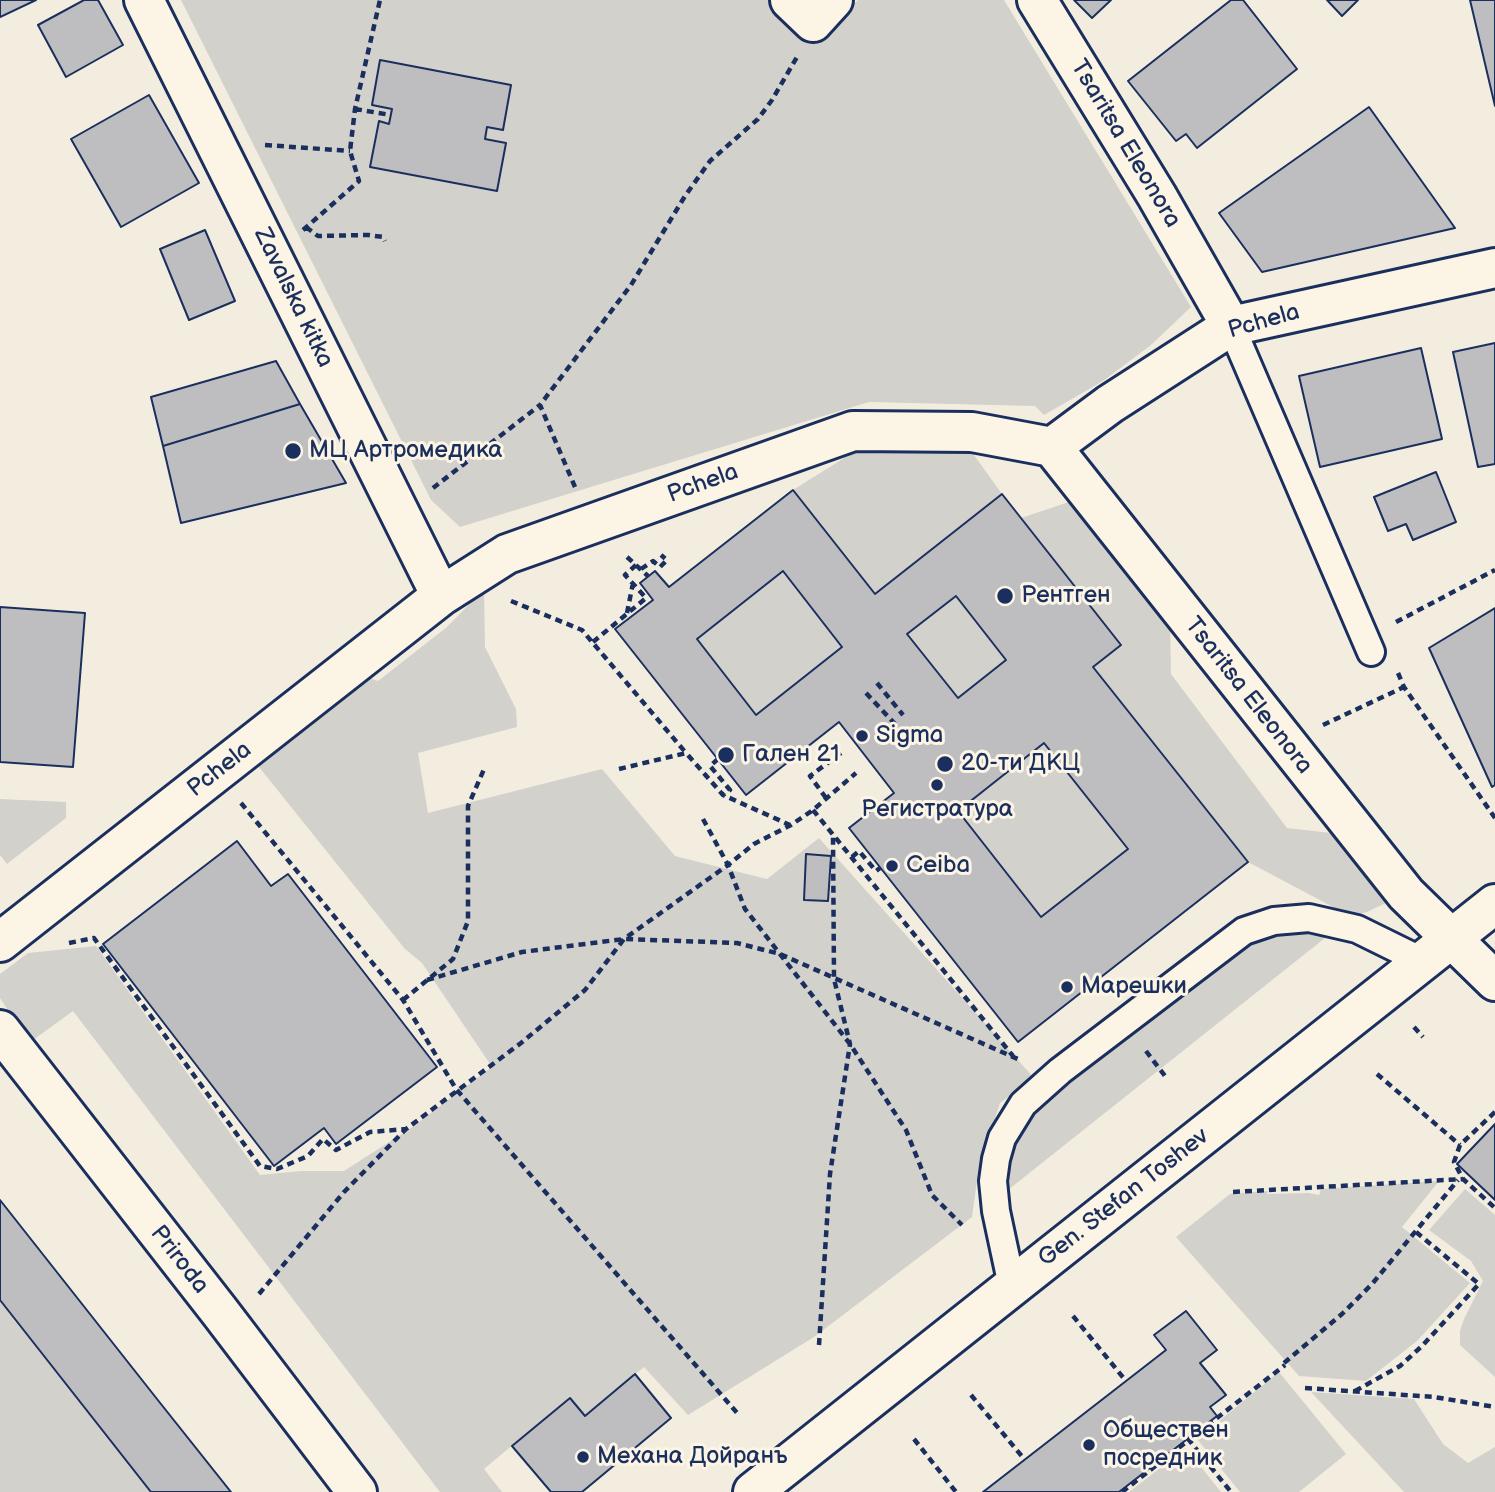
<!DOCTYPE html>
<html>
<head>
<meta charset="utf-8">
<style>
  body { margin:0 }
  canvas { display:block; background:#f3ede0 }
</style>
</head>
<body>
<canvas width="1495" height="1492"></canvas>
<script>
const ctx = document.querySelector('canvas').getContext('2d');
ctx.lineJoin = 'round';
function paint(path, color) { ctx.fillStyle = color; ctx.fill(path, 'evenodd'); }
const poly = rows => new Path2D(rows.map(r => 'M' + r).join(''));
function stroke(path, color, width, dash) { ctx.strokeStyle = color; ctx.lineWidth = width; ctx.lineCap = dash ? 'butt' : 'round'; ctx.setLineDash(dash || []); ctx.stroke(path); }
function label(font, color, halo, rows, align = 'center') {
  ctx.font = font + ' "Balsamiq Sans",sans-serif'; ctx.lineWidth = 6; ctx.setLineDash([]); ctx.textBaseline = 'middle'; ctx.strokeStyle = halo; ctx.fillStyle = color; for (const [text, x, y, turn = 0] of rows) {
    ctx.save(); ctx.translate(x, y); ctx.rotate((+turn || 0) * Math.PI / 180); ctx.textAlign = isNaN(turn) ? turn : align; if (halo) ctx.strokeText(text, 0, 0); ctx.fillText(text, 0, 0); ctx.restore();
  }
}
paint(poly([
  [181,0,774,0,817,39,858,0,1004,0,1191,307,1151,345,1103,381,1044,415,1035,406,869,402,460,527,431,500],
  [865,445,969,448,1002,494,875,594,793,490],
  [1075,500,1170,619,1171,674,1287,828,1340,834,1394,899,1367,912,1350,916,1248,862,1093,667,1021,518],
  [783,571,842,647,756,715,697,639],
  [484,589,485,647,516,709,517,727,418,753,428,813,602,769,675,856,767,879,819,838,1034,1078,1000,1103,979,1166,972,1217,814,1337,688,1415,644,1367,585,1416,569,1398,484,1469,502,1492,440,1492,73,1011,29,1043,0,998,0,974,28,953,96,946,260,1175,301,1171,344,1171,411,1128,492,1067,422,963,405,949,251,757,363,676,378,681,447,627],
  [956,596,1006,660,958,698,907,634],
  [1044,743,1128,849,1041,917,958,811],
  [0,799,66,802,66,818,7,864,0,855],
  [1298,930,1325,938,1008,1190,1007,1164,1024,1119,1254,942],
  [1439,1181,1402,1227,1470,1283,1417,1341,1366,1381,1299,1376,1176,1237,1230,1194,1268,1191,1267,1194,1309,1193,1319,1195,1321,1189],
  [1465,1189,1495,1215,1495,1377,1460,1345,1460,1331,1464,1319,1483,1281,1471,1261,1429,1230],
  [0,1300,151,1492,0,1492],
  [1279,1372,1346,1454,1299,1492,1240,1492,1197,1439],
  [1311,1392,1414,1399,1443,1444,1468,1463,1495,1447,1495,1492,1404,1492],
  [1186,1448,1221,1492,1129,1492]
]), '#d3d1cc');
const building = poly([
  [0,0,36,0,0,17,0,0],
  [84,0,98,0,123,45,66,77,38,25,84,0],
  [1074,0,1111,0,1092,18,1074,0],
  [1231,0,1243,0,1297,69,1197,148,1186,134,1176,141,1128,81,1231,0],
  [1327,0,1358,0,1342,16,1327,0],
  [1470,0,1495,0,1495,106,1470,0],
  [380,60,511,85,503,130,487,127,485,139,506,143,497,191,370,167,379,121,389,124,392,109,372,105,380,60],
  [149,95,199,183,121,227,71,139,149,95],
  [1369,107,1455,228,1262,272,1219,213,1369,107],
  [205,230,235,301,189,320,160,249,205,230],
  [1495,343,1495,464,1478,467,1453,352,1495,343],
  [1421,348,1442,439,1320,467,1299,376,1421,348],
  [276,361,300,404,163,446,151,397,276,361],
  [300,404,346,483,181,523,163,446,300,404],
  [1436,472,1456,522,1413,540,1406,524,1388,531,1374,497,1436,472],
  [793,490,875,594,1002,494,1121,645,1093,667,1248,862,1018,1042,849,828,894,793,839,722,746,795,615,629,653,600,640,583,655,571,669,587,793,490],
  [783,571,842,647,756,715,697,639,783,571],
  [956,596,1006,660,958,698,907,634,956,596],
  [1044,743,1128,849,1041,917,958,811,1044,743],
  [0,607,85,613,73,767,0,762,0,607],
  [1495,608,1495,785,1492,787,1429,648,1495,608],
  [237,841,271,886,288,874,437,1067,336,1144,324,1128,274,1166,103,944,237,841],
  [806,854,831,856,828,901,804,900,806,854],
  [1495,1124,1495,1200,1457,1164,1495,1124],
  [0,1200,157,1399,231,1492,151,1492,0,1300,0,1200],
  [1186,1311,1217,1350,1200,1363,1226,1395,1210,1407,1217,1416,1119,1492,983,1492,1166,1350,1154,1335,1186,1311],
  [635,1374,671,1418,582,1492,551,1492,512,1446,570,1398,585,1416,635,1374]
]);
paint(building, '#bebec0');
stroke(building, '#1b2f5e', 2);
const lane = poly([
  [1231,326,1371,652],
  [1012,1286,996,1211,993,1181,996,1159,1002,1138,1023,1104,1060,1071,1244,931,1274,921,1309,918,1357,929,1422,961]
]);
const street = poly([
  [144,0,441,596],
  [790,0,813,22,833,0],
  [1037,0,1157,196,1231,326],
  [1052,447,1406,894,1495,981],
  [0,942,441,596,507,554,853,431,972,432,1052,447,1110,404,1231,326,1495,268],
  [0,1030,220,1312,357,1492]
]);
const secondary = poly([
  [753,1492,1495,904]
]);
stroke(lane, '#1b2f5e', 32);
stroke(street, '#1b2f5e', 44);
stroke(secondary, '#1b2f5e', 44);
stroke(poly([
  [355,109,391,115],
  [265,145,350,151],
  [306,227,318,236,368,235,383,237,385,241],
  [303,230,359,181,350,151,355,109,380,0],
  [575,487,540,405,631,285,685,196,710,161,758,119,772,100,797,57],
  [433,488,540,405],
  [627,557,648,576],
  [641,569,653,561,660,567,667,560,661,555],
  [511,601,582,630,686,753],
  [627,613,633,583],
  [1396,622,1495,570],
  [593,642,646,598,625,575,636,565],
  [1398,673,1404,687,1495,818],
  [877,683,903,715],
  [866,693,895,724],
  [1323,725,1404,687],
  [718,759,710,766,730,790,723,795],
  [619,769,686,753,723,795,790,825],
  [826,798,810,776,841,753],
  [241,803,403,1000,456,1089,738,1414],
  [813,810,1013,1056],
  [703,819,728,865,745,909,850,1044,906,1130,932,1195,962,1225],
  [852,857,859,851,876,871,880,868],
  [69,943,94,938,260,1166,277,1169,308,1156,323,1139,336,1150,370,1132,406,1129,521,1043,585,990,624,939,728,865,754,844,791,825,813,810,856,773],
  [427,980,522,952,624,939,737,943,780,954,1020,1060],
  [403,1000,453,959,468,921,468,806,485,767],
  [1414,1027,1423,1037],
  [1146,1051,1165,1076],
  [1377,1074,1460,1145],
  [1495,1112,1460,1145,1454,1162,1463,1179,1495,1208],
  [1233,1192,1463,1179],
  [259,1294,344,1192,406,1129],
  [1073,1316,1126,1381],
  [819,1345,830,1174,850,1044,834,979,833,835],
  [1284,1363,1342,1314,1372,1284,1458,1180],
  [1305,1388,1434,1397,1495,1407],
  [1355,1391,1400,1366,1422,1346,1479,1284,1416,1232],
  [971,1395,1025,1460],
  [1190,1438,1189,1440,1231,1492],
  [914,1439,956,1492],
  [1122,1492,1285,1365]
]), '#1b2f5e', 4.5, [7, 5]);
stroke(lane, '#fcf5e5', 26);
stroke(street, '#fcf5e5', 38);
stroke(secondary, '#fcf5e5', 38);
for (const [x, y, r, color] of [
  [293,451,9,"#1b2f5e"],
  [1005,596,9,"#1b2f5e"],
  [862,736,7,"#1b2f5e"],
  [726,755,9,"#1b2f5e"],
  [945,764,9,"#1b2f5e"],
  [937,785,7,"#1b2f5e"],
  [892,866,7,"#1b2f5e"],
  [1067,987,7,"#1b2f5e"],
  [1089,1445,7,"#1b2f5e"],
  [583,1457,7,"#1b2f5e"]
]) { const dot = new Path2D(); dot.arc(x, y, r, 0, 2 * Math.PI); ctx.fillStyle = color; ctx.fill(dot); stroke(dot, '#fcf5e5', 2.5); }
label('24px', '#1b2f5e', '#fcf5e5', [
  ["Tsaritsa Eleonora",1125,144,59],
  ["Zavalska kitka",293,298,64],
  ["Pchela",1264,322,-16],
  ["Pchela",703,484,-20],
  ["Tsaritsa Eleonora",1248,696,52],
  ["Pchela",220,770,-38],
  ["Gen. Stefan Toshev",1124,1198,-38],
  ["Priroda",179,1260,52]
]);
label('24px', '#1b2f5e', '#fcf5e5', [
  ["МЦ Артромедика",309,451],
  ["Рентген",1021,596],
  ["Sigma",876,736],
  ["Гален 21",742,755],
  ["20-ти ДКЦ",961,764],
  ["Регистратура",937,810,"center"],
  ["Ceiba",906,866],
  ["Марешки",1081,987],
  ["Обществен",1103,1431],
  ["посредник",1103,1459],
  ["Механа Дойранъ",597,1457]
], 'left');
</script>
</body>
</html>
